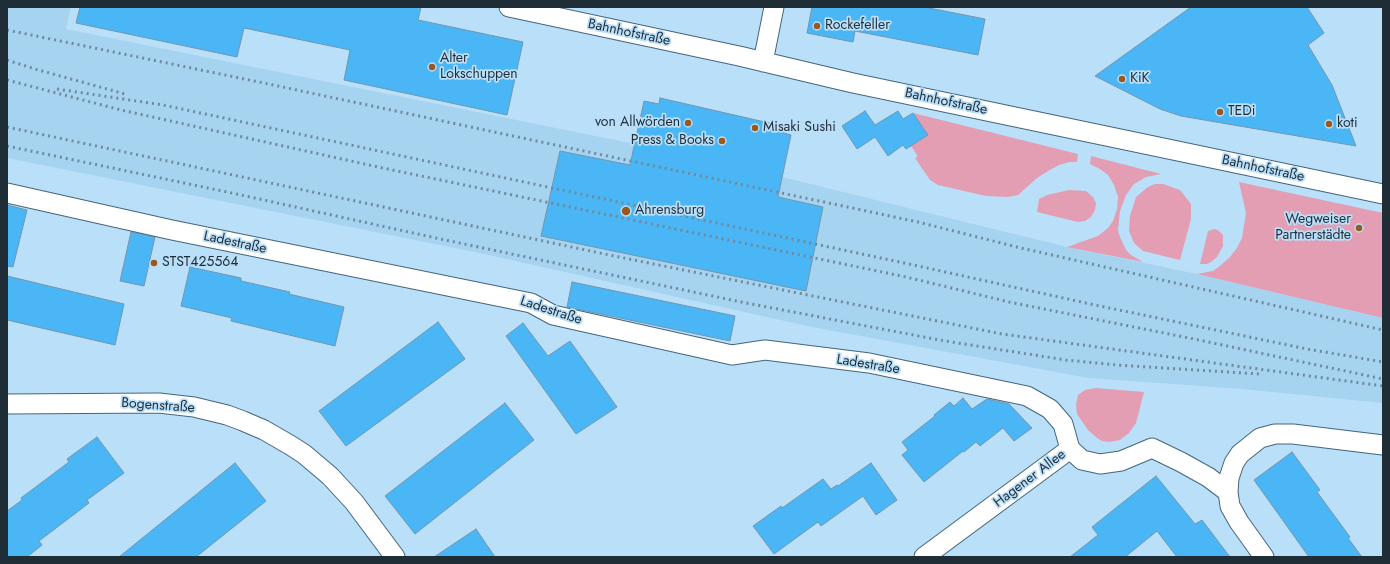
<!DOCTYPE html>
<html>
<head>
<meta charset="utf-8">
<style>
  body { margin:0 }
  #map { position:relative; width:1390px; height:564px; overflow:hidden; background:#badff9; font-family:Jost,sans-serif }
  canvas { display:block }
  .frame { position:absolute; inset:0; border:8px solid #1f2d37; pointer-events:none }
</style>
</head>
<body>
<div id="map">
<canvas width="1390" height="564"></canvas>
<div class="frame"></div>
</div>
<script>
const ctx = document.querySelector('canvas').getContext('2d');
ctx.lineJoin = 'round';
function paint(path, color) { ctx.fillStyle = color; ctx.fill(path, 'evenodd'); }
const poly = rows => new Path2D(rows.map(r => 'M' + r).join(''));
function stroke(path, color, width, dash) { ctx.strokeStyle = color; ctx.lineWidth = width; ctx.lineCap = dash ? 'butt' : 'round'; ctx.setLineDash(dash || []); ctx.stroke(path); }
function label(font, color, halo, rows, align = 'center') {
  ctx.font = font + ' Jost,sans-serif'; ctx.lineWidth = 3.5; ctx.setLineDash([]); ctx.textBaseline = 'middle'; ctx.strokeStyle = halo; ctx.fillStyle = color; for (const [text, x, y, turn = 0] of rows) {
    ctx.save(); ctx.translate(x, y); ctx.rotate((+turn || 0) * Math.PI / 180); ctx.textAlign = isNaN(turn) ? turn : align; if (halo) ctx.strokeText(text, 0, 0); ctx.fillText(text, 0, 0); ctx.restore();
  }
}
paint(poly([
  [7,7,71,7,66,29,635,144,782,177,1067,247,1197,274,1383,318,1383,403,1242,389,1089,378,812,327,475,252,7,158]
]), '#a6d3f0');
paint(poly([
  [913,113,1078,154,1077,162,1069,162,1059,165,1048,171,1037,178,1018,195,1008,197,986,196,938,185,930,180,915,158,917,157,917,155,911,146,928,135],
  [1091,156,1161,174,1146,177,1134,184,1126,195,1120,211,1118,230,1120,237,1126,250,1131,255,1143,262,1067,247,1098,236,1108,228,1113,221,1117,209,1118,197,1114,185,1108,175,1100,169,1090,164],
  [1239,182,1383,213,1383,318,1197,274,1213,271,1221,265,1230,257,1237,248,1242,238,1246,213],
  [1155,184,1163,184,1180,190,1191,204,1191,219,1180,260,1143,251,1134,243,1129,231,1130,216,1136,197,1148,187],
  [1069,190,1086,191,1093,197,1096,203,1095,210,1091,217,1085,221,1078,222,1037,212,1039,199,1047,195],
  [1214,229,1218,230,1223,235,1223,246,1217,257,1211,262,1207,264,1200,264,1208,231],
  [1096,388,1144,392,1136,423,1129,433,1120,440,1109,442,1102,441,1097,438,1088,430,1077,414,1076,405,1078,395,1085,390]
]), '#e39eb4');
const building = poly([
  [80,7,421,7,418,20,523,42,507,115,344,80,350,50,244,28,237,57,76,23,80,7],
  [812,7,924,7,985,19,978,55,855,31,853,42,807,33,812,7],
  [1191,7,1307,7,1324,33,1308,45,1332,85,1356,146,1181,116,1160,109,1095,76,1191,7],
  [660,98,778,125,777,131,791,135,778,197,823,207,806,291,541,236,560,151,630,165,644,101,659,104,660,98],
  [865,111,875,125,898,111,903,119,913,113,928,135,906,149,903,145,888,156,875,137,857,149,842,126,865,111],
  [7,205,27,210,13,267,7,266,7,205],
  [131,232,155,237,144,286,120,281,131,232],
  [190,267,241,278,241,281,290,292,289,294,344,307,335,346,231,321,232,318,181,306,190,267],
  [7,276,124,304,115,345,7,320,7,276],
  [572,282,735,316,730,341,567,307,572,282],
  [438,322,465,359,346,446,319,411,438,322],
  [523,323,548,356,570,341,617,407,576,434,506,336,523,323],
  [963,398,972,409,987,399,1009,404,1032,428,1014,441,1003,428,980,446,976,442,964,452,963,451,924,482,902,455,908,450,902,442,935,416,934,415,950,402,954,406,963,398],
  [505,403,534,440,415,534,385,496,505,403],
  [97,437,124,473,87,500,89,503,39,541,42,545,27,557,7,557,7,511,22,500,21,498,69,462,67,459,97,437],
  [1292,452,1320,490,1317,492,1350,537,1348,538,1362,557,1309,557,1254,480,1292,452],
  [235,463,266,501,196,557,119,557,235,463],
  [871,463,897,500,876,515,863,496,821,526,818,522,774,554,753,526,781,506,782,508,823,479,831,489,837,485,838,486,871,463],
  [1156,476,1195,524,1202,520,1230,557,1177,557,1157,531,1125,557,1070,557,1098,535,1092,527,1156,476],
  [476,529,495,557,434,557,476,529]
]);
paint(building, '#4ab6f5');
stroke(building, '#7296ae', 1);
const minor = poly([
  [509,7,739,56,853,83,1383,194],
  [763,62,774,7],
  [7,193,172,230,531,303,553,315,732,355,765,350,869,363,1027,396,1050,409,1063,424,1070,449,1082,460,1100,464,1121,461,1152,448,1181,462,1208,477,1228,492],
  [7,404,159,403,194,407,227,415,243,421,264,430,290,445,304,454,330,476,354,502,395,557],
  [924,557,1070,449],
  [1264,557,1239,522,1230,506,1228,492,1229,478,1234,463,1240,454,1260,438,1275,434,1293,434,1383,445]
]);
stroke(minor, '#44667c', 21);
stroke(minor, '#fff', 19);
stroke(poly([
  [7,30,259,82,918,222,1021,248,1383,330],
  [7,60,35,69,125,94],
  [7,80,121,110,378,167,906,277,1009,302,1194,339,1383,379],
  [57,89,163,105,909,264,1095,305,1307,349,1383,362],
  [7,127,614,256,1002,334,1383,386],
  [7,146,232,193,445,240,746,303,945,341,1066,360,1117,365,1259,374]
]), '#708a9d', 3, [2, 4]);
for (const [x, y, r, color] of [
  [817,26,4,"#985920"],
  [432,67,4,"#985920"],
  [1122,79,4,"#985920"],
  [1220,112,4,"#985920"],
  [688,123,4,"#985920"],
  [1329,124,4,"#985920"],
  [755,128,4,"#985920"],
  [722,141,4,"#985920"],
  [626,211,5,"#985920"],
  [1359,228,4,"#985920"],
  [154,263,4,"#985920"]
]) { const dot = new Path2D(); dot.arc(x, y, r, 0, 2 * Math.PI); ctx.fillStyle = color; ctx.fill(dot); stroke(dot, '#badff9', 1.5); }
label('14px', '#1f2d37', '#badff9', [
  ["Rockefeller",825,26],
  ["Alter",440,59],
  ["Lokschuppen",440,75],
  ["KiK",1130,79],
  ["TEDi",1228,112],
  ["von Allwörden",680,123,"right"],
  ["koti",1337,124],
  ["Misaki Sushi",763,128],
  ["Press & Books",714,141,"right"],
  ["Ahrensburg",635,211],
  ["Wegweiser",1351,220,"right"],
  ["Partnerstädte",1351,236,"right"],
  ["STST425564",162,263]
], 'left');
label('14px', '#1f2d37', '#badff9', [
  ["Bahnhofstraße",629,33,12],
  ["Bahnhofstraße",946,102,12],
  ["Bahnhofstraße",1263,169,12],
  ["Ladestraße",235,243,12],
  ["Ladestraße",551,311,18],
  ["Ladestraße",868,365,9],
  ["Bogenstraße",158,406,4],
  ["Hagener Allee",1030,479,-37]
]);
</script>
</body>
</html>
